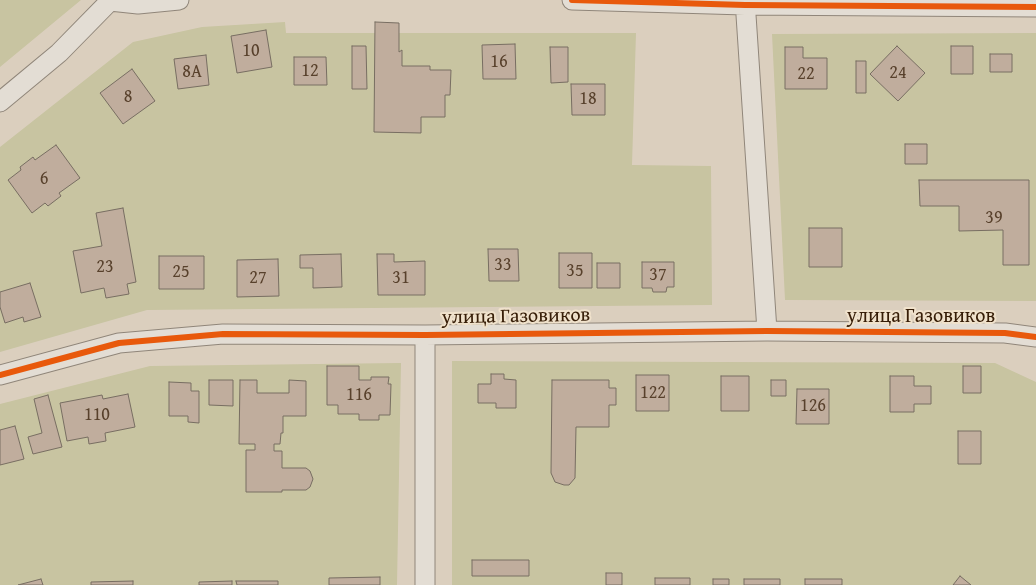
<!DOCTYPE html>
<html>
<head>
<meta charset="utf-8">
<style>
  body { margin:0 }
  canvas { display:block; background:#dbcfbe }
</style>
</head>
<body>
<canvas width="1036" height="585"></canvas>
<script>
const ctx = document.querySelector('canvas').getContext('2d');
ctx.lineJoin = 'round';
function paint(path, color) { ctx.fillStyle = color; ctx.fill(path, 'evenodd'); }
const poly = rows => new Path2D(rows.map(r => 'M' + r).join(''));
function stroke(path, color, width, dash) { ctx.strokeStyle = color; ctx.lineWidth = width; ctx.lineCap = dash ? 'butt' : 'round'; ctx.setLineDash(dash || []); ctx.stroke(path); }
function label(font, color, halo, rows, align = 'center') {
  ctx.font = font + ' "Gentium Book Plus",serif'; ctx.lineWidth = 4; ctx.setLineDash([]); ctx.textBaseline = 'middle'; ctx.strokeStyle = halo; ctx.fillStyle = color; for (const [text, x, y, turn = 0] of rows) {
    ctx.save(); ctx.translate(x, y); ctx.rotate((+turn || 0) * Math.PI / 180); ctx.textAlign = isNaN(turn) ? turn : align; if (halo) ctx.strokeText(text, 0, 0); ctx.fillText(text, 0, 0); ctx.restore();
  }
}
paint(poly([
  [0,0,81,0,0,67],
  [285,22,286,33,636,33,632,165,711,166,712,305,147,310,0,352,0,147,133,42,202,27],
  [1036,33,1036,301,785,300,772,34],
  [452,361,995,363,1036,382,1036,585,452,585],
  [401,363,397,585,0,585,0,404,150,366]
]), '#c8c4a1');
const building = poly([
  [375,22,399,23,399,52,402,50,402,66,430,66,430,70,451,70,450,95,445,95,445,117,421,117,421,133,374,132,375,22],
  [266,30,272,67,237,73,231,36,266,30],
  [515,44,516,79,483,79,482,45,515,44],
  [352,46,366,46,367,89,352,89,352,46],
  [897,46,925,73,898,101,870,74,897,46],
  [951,46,973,46,973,74,951,74,951,46],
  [550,47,568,47,568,82,551,83,550,47],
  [785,47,803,47,803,58,827,58,827,89,785,89,785,47],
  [990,54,1012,54,1012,72,990,72,990,54],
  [206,55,209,85,178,89,174,59,206,55],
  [294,57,326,57,327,85,294,85,294,57],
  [856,61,866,61,866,93,856,93,856,61],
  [132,69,155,101,123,124,100,93,132,69],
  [571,84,605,84,605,115,572,115,571,84],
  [905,144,927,144,927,164,905,164,905,144],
  [56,145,80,178,59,193,61,196,48,206,45,203,32,213,8,180,21,170,20,167,33,157,35,160,56,145],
  [919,180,1029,180,1029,265,1003,265,1003,230,959,231,959,206,920,206,919,180],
  [123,208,136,282,127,284,129,294,106,298,104,288,81,293,73,251,102,246,96,213,123,208],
  [809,228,842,228,842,267,809,267,809,228],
  [488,249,518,249,519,281,489,281,488,249],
  [559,253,592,253,592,288,559,288,559,253],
  [341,254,342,287,313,288,313,268,300,268,300,255,341,254],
  [377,254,394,254,394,262,425,261,425,295,378,295,377,254],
  [159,256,204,256,204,289,159,289,159,256],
  [278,259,279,296,237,297,237,260,278,259],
  [642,262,674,262,674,287,667,287,666,292,653,292,652,288,642,288,642,262],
  [597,263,620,263,620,288,597,288,597,263],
  [30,283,41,317,24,322,23,317,5,323,0,307,0,292,30,283],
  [327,366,359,366,359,380,371,380,371,377,389,377,388,384,391,384,390,415,379,415,379,420,359,420,359,414,338,414,338,405,327,405,327,366],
  [963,366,981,366,981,393,963,393,963,366],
  [491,374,504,374,504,379,516,380,516,408,496,408,496,403,478,403,478,384,491,384,491,374],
  [636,375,669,375,669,411,636,411,636,375],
  [721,376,749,376,749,411,721,411,721,376],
  [890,376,914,376,914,386,931,386,931,404,914,404,914,412,890,412,890,376],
  [209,380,233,380,233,406,209,405,209,380],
  [240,380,257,380,257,393,289,393,289,380,306,381,306,416,283,416,283,433,281,433,280,444,274,444,274,451,282,451,282,468,306,468,310,471,313,479,310,487,306,490,282,490,282,492,246,492,246,450,255,450,255,444,239,444,240,380],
  [552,380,609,380,609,388,616,388,616,405,609,405,609,427,576,427,575,478,569,485,564,485,555,482,551,473,552,380],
  [771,380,786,380,786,396,771,396,771,380],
  [169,382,191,383,191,391,199,391,199,423,188,422,188,416,169,416,169,382],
  [797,389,829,389,829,424,796,424,797,389],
  [128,394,135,427,105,433,106,441,89,444,88,437,67,441,60,403,102,395,103,399,128,394],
  [48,395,62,447,33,454,28,437,42,433,34,399,48,395],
  [15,426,24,459,0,465,0,430,15,426],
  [958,431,981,431,981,464,958,464,958,431],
  [472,560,529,560,529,576,472,576,472,560],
  [606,573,622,573,622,585,606,585,606,573],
  [960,576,971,585,953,585,960,576],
  [380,577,380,585,329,585,329,578,380,577],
  [655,578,690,578,690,585,655,585,655,578],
  [41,579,43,585,18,585,41,579],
  [713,579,729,579,729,585,713,585,713,579],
  [744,579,780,579,780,585,744,585,744,579],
  [805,579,842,579,842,585,805,585,805,579],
  [133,581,133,585,91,585,91,582,133,581],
  [232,581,232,585,199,585,199,582,232,581],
  [236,581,278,581,278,585,237,585,236,581]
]);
paint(building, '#c0ad9d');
stroke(building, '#786e62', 1);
const minor = poly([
  [572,0,745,5,1036,7],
  [745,0,767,331],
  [0,102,59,53,110,1,138,4,179,0],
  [0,375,119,343,223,334,425,335,767,331,1005,333,1036,337],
  [425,585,425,335]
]);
stroke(minor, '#90867a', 21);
stroke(minor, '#e3ddd4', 19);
stroke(poly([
  [572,0,745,5,1036,7],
  [0,375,119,343,223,334,425,335,767,331,1005,333,1036,337]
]), '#e8590c', 6);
label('18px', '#58412c', null, [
  ["10",251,51],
  ["16",499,62],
  ["12",310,71],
  ["8А",192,72],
  ["24",898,73],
  ["22",806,74],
  ["8",128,97],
  ["18",588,99],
  ["6",44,179],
  ["39",994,218],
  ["33",503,265],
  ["23",105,267],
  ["35",575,271],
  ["25",181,272],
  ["37",658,275],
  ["27",258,278],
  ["31",401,278],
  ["122",653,393],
  ["116",359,395],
  ["126",813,406],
  ["110",97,415]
]);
label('20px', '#361d07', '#f0e2cc', [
  ["улица Газовиков",516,317,-1],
  ["улица Газовиков",921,317]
]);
</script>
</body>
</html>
